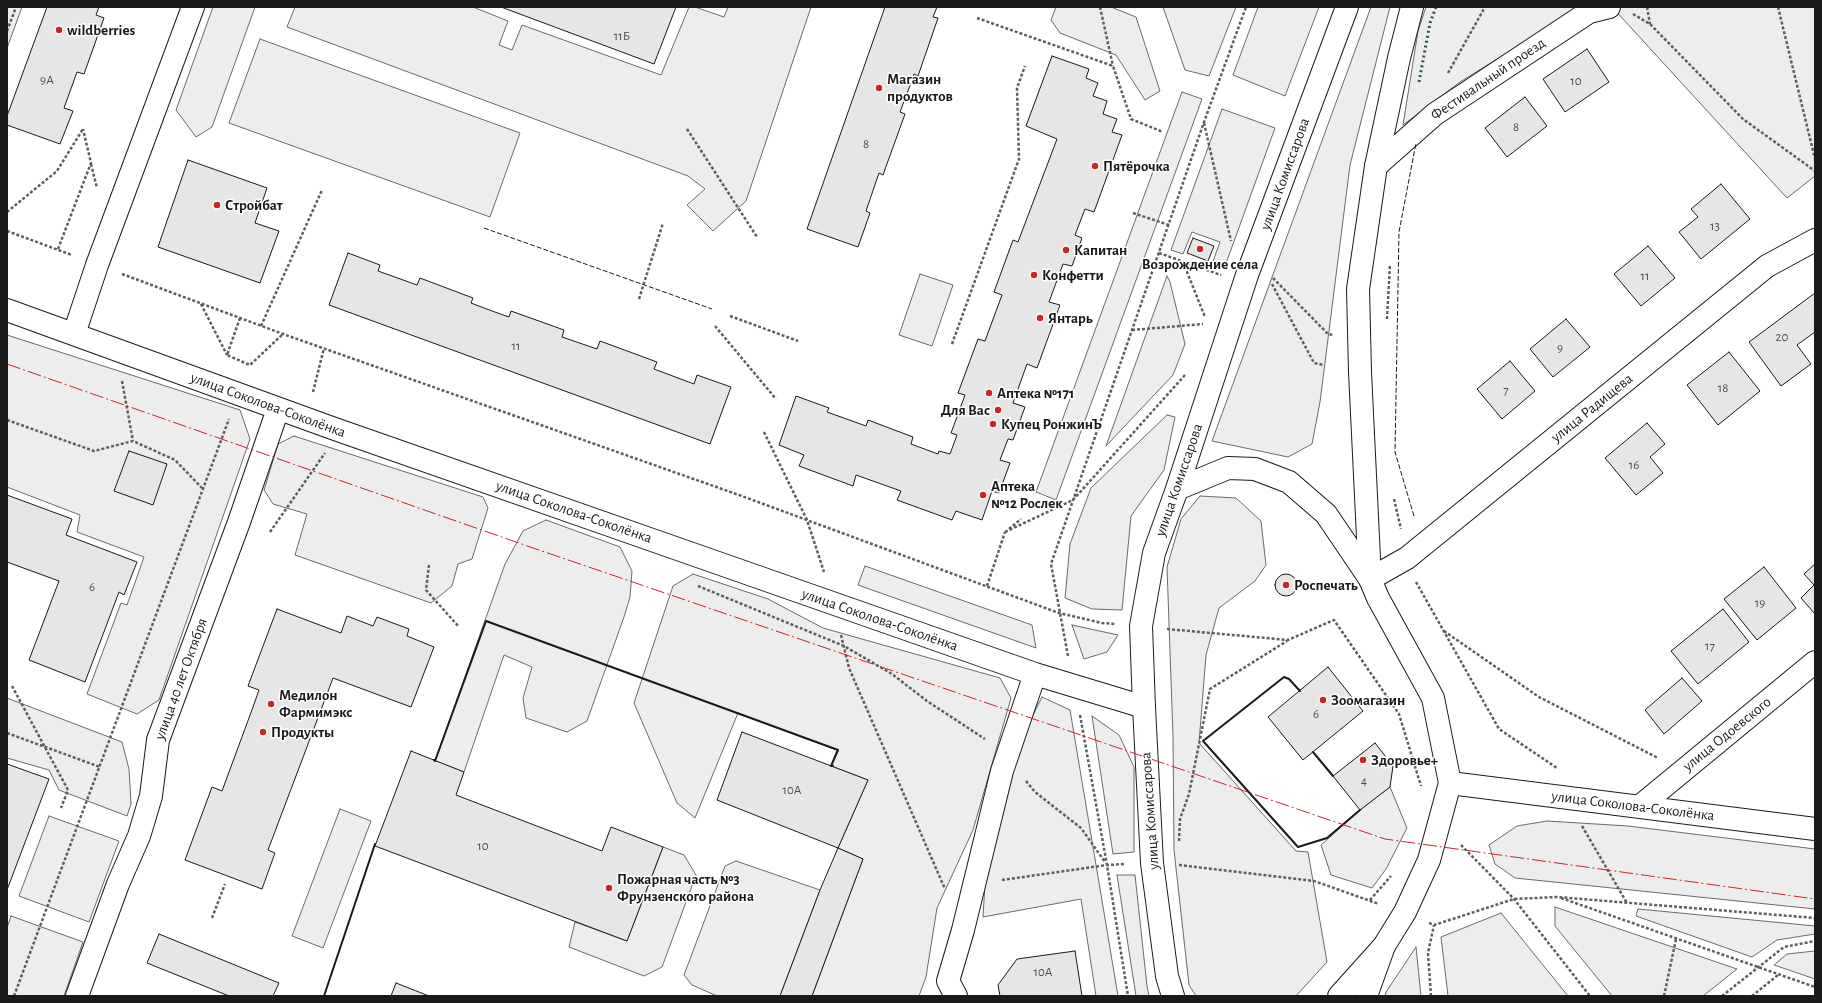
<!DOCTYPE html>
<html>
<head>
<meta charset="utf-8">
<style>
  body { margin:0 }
  #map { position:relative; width:1822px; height:1003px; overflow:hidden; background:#fff; font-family:"Alegreya Sans",sans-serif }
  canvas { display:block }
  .frame { position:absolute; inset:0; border:8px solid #1a1a1a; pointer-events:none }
</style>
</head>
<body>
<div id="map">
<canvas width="1822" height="1003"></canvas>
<div class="frame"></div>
</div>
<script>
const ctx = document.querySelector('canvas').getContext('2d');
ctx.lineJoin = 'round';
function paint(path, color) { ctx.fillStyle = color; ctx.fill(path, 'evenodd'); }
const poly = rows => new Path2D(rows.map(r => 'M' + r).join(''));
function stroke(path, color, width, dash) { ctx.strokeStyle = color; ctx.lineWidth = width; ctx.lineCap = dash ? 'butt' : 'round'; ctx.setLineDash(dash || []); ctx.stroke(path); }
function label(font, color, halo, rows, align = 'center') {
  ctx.font = font + ' "Alegreya Sans",sans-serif'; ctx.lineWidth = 3; ctx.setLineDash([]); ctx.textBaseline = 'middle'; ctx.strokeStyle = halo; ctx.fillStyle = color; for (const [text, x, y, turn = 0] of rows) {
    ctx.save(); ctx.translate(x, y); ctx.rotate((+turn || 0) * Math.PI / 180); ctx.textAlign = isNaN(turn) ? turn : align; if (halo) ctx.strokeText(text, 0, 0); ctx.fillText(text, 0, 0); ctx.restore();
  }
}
const built = poly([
  [7,7,22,7,7,48,7,7],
  [213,7,255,7,212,127,196,137,176,110,213,7],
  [295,7,473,7,508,21,499,45,512,50,522,25,661,75,689,7,695,7,724,17,728,7,811,7,746,201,713,231,687,205,705,189,688,176,287,27,295,7],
  [1056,7,1111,7,1136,17,1160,91,1145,100,1116,55,1060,33,1051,20,1056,7],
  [1163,7,1236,7,1209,76,1185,70,1163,7],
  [1258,7,1319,7,1285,96,1233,75,1258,7],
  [1371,7,1390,7,1350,165,1320,402,1312,444,1288,457,1212,441,1371,7],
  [1426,7,1581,7,1460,82,1403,125,1418,31,1426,7],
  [1612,7,1815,7,1815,176,1787,198,1612,7],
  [260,39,520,133,490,217,229,123,260,39],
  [1182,92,1202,99,1056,500,1036,492,1182,92],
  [1222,109,1275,128,1224,269,1212,264,1220,242,1192,232,1183,254,1171,250,1222,109],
  [920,274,953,285,932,346,899,335,920,274],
  [1167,276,1170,282,1185,344,1173,375,1106,446,1167,276],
  [7,335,240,410,250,439,159,700,137,714,87,694,121,603,127,605,144,557,77,532,80,515,7,487,7,335],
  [1167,415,1175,417,1164,470,1131,516,1122,610,1092,609,1065,598,1070,544,1091,488,1167,415],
  [294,436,483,497,488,508,472,559,458,564,452,586,431,603,295,555,307,514,273,504,264,490,278,444,294,436],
  [1200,496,1236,498,1261,521,1266,565,1255,581,1219,608,1206,655,1199,743,1296,851,1308,852,1327,962,1296,996,1196,996,1189,985,1174,850,1173,736,1167,567,1181,519,1200,496],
  [546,520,620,547,632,571,630,597,624,617,587,721,567,732,526,718,523,698,532,667,504,655,464,772,435,761,505,564,523,531,546,520],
  [865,566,1032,625,1036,648,858,585,865,566],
  [693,574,768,599,823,628,1000,678,1011,698,973,830,937,908,926,977,919,996,812,996,863,859,838,848,868,780,831,766,837,750,738,713,695,818,677,803,634,703,673,586,693,574],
  [1072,625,1118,635,1107,652,1084,659,1072,625],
  [1042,697,1070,710,1118,996,1096,996,1081,899,983,917,986,867,1017,747,1042,697],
  [7,698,122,742,129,769,131,804,127,816,59,790,49,770,7,758,7,698],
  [1092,716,1119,735,1134,767,1134,852,1113,854,1092,716],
  [1390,787,1407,828,1386,869,1372,888,1331,875,1321,845,1360,810,1390,787],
  [340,809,371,821,323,948,292,936,340,809],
  [49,816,119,841,89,922,19,896,49,816],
  [1547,821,1628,826,1815,849,1815,909,1515,878,1495,864,1489,845,1517,826,1547,821],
  [663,847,684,855,696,875,662,967,644,976,569,947,575,922,627,941,663,847],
  [736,861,820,890,780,996,717,996,692,985,684,975,725,866,736,861],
  [1117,875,1135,875,1147,986,1149,996,1136,996,1117,875],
  [1555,907,1737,969,1703,996,1612,996,1555,926,1555,907],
  [1638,909,1815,926,1815,934,1777,940,1752,957,1636,916,1638,909],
  [1501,913,1568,996,1448,996,1441,937,1501,913],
  [11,916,83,942,64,996,7,996,7,928,11,916],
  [1416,947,1421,996,1385,996,1386,992,1416,947],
  [1815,951,1815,979,1774,965,1787,954,1815,951]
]);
paint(built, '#ededed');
stroke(built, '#6a6a6a', 1);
const building = poly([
  [47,7,99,7,96,15,104,18,84,74,77,72,64,108,73,111,60,144,7,125,7,116,47,7],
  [501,7,676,7,654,64,501,7],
  [885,7,937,7,933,17,938,18,918,76,914,74,908,91,900,112,905,114,883,175,879,173,866,211,870,213,858,247,807,229,885,7],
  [1587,49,1609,82,1565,112,1543,79,1587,49],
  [1052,56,1089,69,1086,78,1098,83,1093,96,1107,101,1103,114,1117,119,1112,132,1122,135,1094,212,1085,209,1075,235,1082,238,1072,266,1063,264,1049,302,1060,305,1037,368,1027,364,1013,403,1025,407,1013,440,1008,439,1000,460,1010,463,999,493,992,491,982,520,956,511,952,520,897,500,901,491,856,475,853,486,799,466,804,455,779,445,796,396,829,408,827,412,866,426,868,420,913,437,911,444,938,454,939,451,950,454,957,435,951,433,965,395,958,393,978,339,985,341,1002,295,994,292,1013,240,1018,242,1057,139,1026,126,1052,56],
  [1525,97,1547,126,1507,157,1485,128,1525,97],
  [188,160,267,188,255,223,279,231,260,283,158,247,188,160],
  [1721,184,1750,219,1701,259,1679,232,1698,217,1691,209,1721,184],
  [1193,238,1214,246,1208,261,1187,253,1193,238],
  [1648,246,1675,278,1641,306,1614,274,1648,246],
  [348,253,380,265,378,271,417,285,420,278,473,298,471,303,492,311,509,317,511,311,564,330,562,337,597,349,600,341,657,362,654,369,694,384,697,375,731,387,710,444,329,305,348,253],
  [1815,293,1815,332,1797,345,1811,364,1781,386,1749,342,1815,293],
  [1566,319,1590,347,1553,377,1530,349,1566,319],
  [1729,352,1760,391,1718,425,1687,385,1729,352],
  [1510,361,1535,391,1502,419,1477,389,1510,361],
  [1647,423,1665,444,1650,457,1663,473,1636,495,1605,458,1647,423],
  [129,451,167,464,153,505,114,491,129,451],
  [7,495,72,519,66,535,137,562,124,595,119,592,85,682,29,660,59,581,7,562,7,495],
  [1815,564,1815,614,1801,598,1814,585,1804,574,1815,564],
  [1764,567,1796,608,1757,640,1724,599,1764,567],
  '1275 585a11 11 0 1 1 22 0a11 11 0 1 1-22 0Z',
  [277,609,341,633,347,616,373,626,377,617,409,629,407,636,434,647,411,707,333,678,268,850,275,853,262,889,185,860,212,787,222,791,253,707,259,690,248,686,277,609],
  [1723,609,1749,642,1698,684,1671,651,1723,609],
  [1328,667,1363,711,1303,760,1268,717,1328,667],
  [1682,678,1702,701,1664,734,1645,710,1682,678],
  [742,732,868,780,838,848,717,800,742,732],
  [1375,743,1393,766,1390,787,1360,810,1333,776,1375,743],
  [411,751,464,772,456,795,602,851,611,827,663,847,627,941,375,846,411,751],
  [7,764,49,779,7,890,7,764],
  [838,848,863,859,812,996,780,996,820,890,838,848],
  [159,934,279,983,273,996,229,996,147,963,159,934],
  [1075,951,1082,996,1000,996,998,985,1017,959,1075,951],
  [396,983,429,996,391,996,396,983]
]);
paint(building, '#e6e6e6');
stroke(building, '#1a1a1a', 1);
const minor = poly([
  [1376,166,1435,114,1589,12,1609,7],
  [7,310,332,428,715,562,1035,674,1144,707],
  [74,334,97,265,193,7],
  [1177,489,1228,468,1255,469,1289,482,1326,514,1370,579,1407,558,1767,266,1815,240],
  [1450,783,1815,829],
  [1639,807,1815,662],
  [77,996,118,884,139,836,151,796,158,740,239,522,278,409],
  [956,996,948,981,963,930,1002,771,1035,674],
  [1339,996,1384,946]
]);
const major = poly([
  [1173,996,1167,976,1152,863,1144,707,1141,626,1154,553,1177,489,1247,275,1347,7],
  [1366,996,1384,946,1405,912,1429,860,1450,783,1433,698,1378,598,1370,579,1360,372,1358,289,1376,166,1399,58,1412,7]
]);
stroke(minor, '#1a1a1a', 24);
stroke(major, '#1a1a1a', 24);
stroke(poly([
  [1100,7,1113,66],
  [1647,7,1650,24],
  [1778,7,1815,159],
  [1633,14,1650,24,1743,119,1815,171],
  [977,18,1113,66,1131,119,1163,132],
  [7,31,16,7],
  [1448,73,1485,7],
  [1204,123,1231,241],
  [687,129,757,237],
  [91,164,97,188],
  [7,212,57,171,83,129],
  [1133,213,1169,225],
  [7,231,72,255],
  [58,249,91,163,83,129],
  [1159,253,1221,275],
  [1183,262,1205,317],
  [122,274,283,334,739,495,1059,613,1102,623,1116,624],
  [1273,278,1328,334,1333,335],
  [1272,284,1314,363,1324,365],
  [639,299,663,223],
  [201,304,227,355],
  [730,316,798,341],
  [240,318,227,355,250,365,283,334],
  [1387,319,1390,264],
  [261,326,322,190],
  [715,326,776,399],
  [1132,330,1203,324],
  [952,344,1019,159,1017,88,1025,66],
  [122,381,133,441],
  [313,392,324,348],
  [7,420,94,451,133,441,175,460,202,488],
  [764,432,807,520,824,572],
  [1394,499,1401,529],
  [1009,529,1021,519],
  [270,532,325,453],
  [1005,532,1073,500,1185,375],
  [429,565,426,590,459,627],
  [1416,582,1499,729,1557,768],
  [698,586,844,646,892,674,927,701,985,739],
  [987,586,1005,532],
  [1167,629,1288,640,1334,620,1399,714,1421,786],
  [1444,631,1539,697,1658,758],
  [841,635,849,668,945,889],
  [1068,656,1051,564,1204,122,1246,7],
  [12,686,68,790,61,808],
  [1080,715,1107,865,1128,996],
  [7,733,100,767],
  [1026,781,1035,792,1081,828,1105,862],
  [1582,826,1627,903],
  [1179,841,1180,819,1189,794,1210,689,1287,641],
  [1461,845,1514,899,1590,996],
  [1179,865,1314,881,1379,904],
  [1002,880,1107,865,1126,864],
  [1561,898,1815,987],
  [1370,900,1391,876],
  [212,918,225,884],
  [1429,923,1434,925,1514,899,1557,897,1815,918],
  [14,996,229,419],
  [1431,996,1428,953,1434,925],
  [1664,996,1676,939],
  [1722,996,1784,947,1815,941],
  [1752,996,1778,975]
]), '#5f5f5f', 2.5, [3, 2]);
stroke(minor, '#fff', 22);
stroke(major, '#fff', 22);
stroke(poly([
  [1419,82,1430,23,1436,7]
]), '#2b5a34', 3, [2, 3]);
stroke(poly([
  [484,228,712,309],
  [1414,516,1395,452,1399,232,1416,143]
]), '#1a1a1a', 1, [5, 2]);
stroke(poly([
  [1300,691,1289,679,1284,677,1203,741,1298,847,1327,838,1360,810],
  [1313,752,1333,776],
  [434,760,435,761,486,621,838,750,831,766,833,766],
  [324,996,375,844]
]), '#1a1a1a', 2);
stroke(poly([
  [7,364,536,549,1385,839,1815,899]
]), '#c62828', 1, [14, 3, 2, 3]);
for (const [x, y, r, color] of [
  [59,30,4,"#c62828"],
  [879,88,4,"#c62828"],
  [1095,166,4,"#c62828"],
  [217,205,4,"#c62828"],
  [1200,249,4,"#c62828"],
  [1066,250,4,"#c62828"],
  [1034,275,4,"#c62828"],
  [1040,318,4,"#c62828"],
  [989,393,4,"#c62828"],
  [998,410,4,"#c62828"],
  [993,424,4,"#c62828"],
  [983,495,4,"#c62828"],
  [1286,585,4,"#c62828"],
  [1323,700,4,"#c62828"],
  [271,704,4,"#c62828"],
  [263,732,4,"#c62828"],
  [1363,760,4,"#c62828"],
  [609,888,4,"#c62828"]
]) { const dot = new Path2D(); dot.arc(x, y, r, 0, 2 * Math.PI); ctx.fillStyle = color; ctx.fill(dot); stroke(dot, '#fff', 1.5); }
label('13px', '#4d4d4d', null, [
  ["11Б",622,36],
  ["9А",47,80],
  ["10",1576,81],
  ["8",1516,127],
  ["8",866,144],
  ["13",1715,226],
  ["11",1645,276],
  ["20",1782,337],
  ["11",516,346],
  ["9",1560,348],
  ["18",1723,388],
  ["7",1506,390],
  ["16",1634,465],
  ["6",92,587],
  ["19",1760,603],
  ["17",1710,646],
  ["6",1316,714],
  ["4",1364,781],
  ["10А",792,790],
  ["10",483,846],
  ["10А",1043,972]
]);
label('bold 15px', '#1a1a1a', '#fff', [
  ["wildberries",67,30],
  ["Магазин",887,79],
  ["продуктов",887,96],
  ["Пятёрочка",1103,166],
  ["Стройбат",225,205],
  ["Капитан",1074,250],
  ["Возрождение села",1200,264,"center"],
  ["Конфетти",1042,275],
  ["Янтарь",1048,318],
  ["Аптека №171",997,393],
  ["Для Вас",990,410,"right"],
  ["Купец РонжинЪ",1001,424],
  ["Аптека",991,486],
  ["№12 Рослек",991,503],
  ["Роспечать",1294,585],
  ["Медилон",279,695],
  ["Фармимэкс",279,712],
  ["Зоомагазин",1331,700],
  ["Продукты",271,732],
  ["Здоровье+",1371,760],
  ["Пожарная часть №3",617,879],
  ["Фрунзенского района",617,896]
], 'left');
label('15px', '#1a1a1a', '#fff', [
  ["Фестивальный проезд",1488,79,-34],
  ["улица Комиссарова",1285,174,-70],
  ["улица Соколова-Соколёнка",268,405,20],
  ["улица Радищева",1592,408,-39],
  ["улица Комиссарова",1179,480,-71],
  ["улица Соколова-Соколёнка",574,512,19],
  ["улица Соколова-Соколёнка",880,620,19],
  ["улица 40 лет Октября",181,679,-70],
  ["улица Одоевского",1727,734,-39],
  ["улица Соколова-Соколёнка",1633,806,7],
  ["улица Комиссарова",1150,811,-94]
]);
</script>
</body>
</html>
